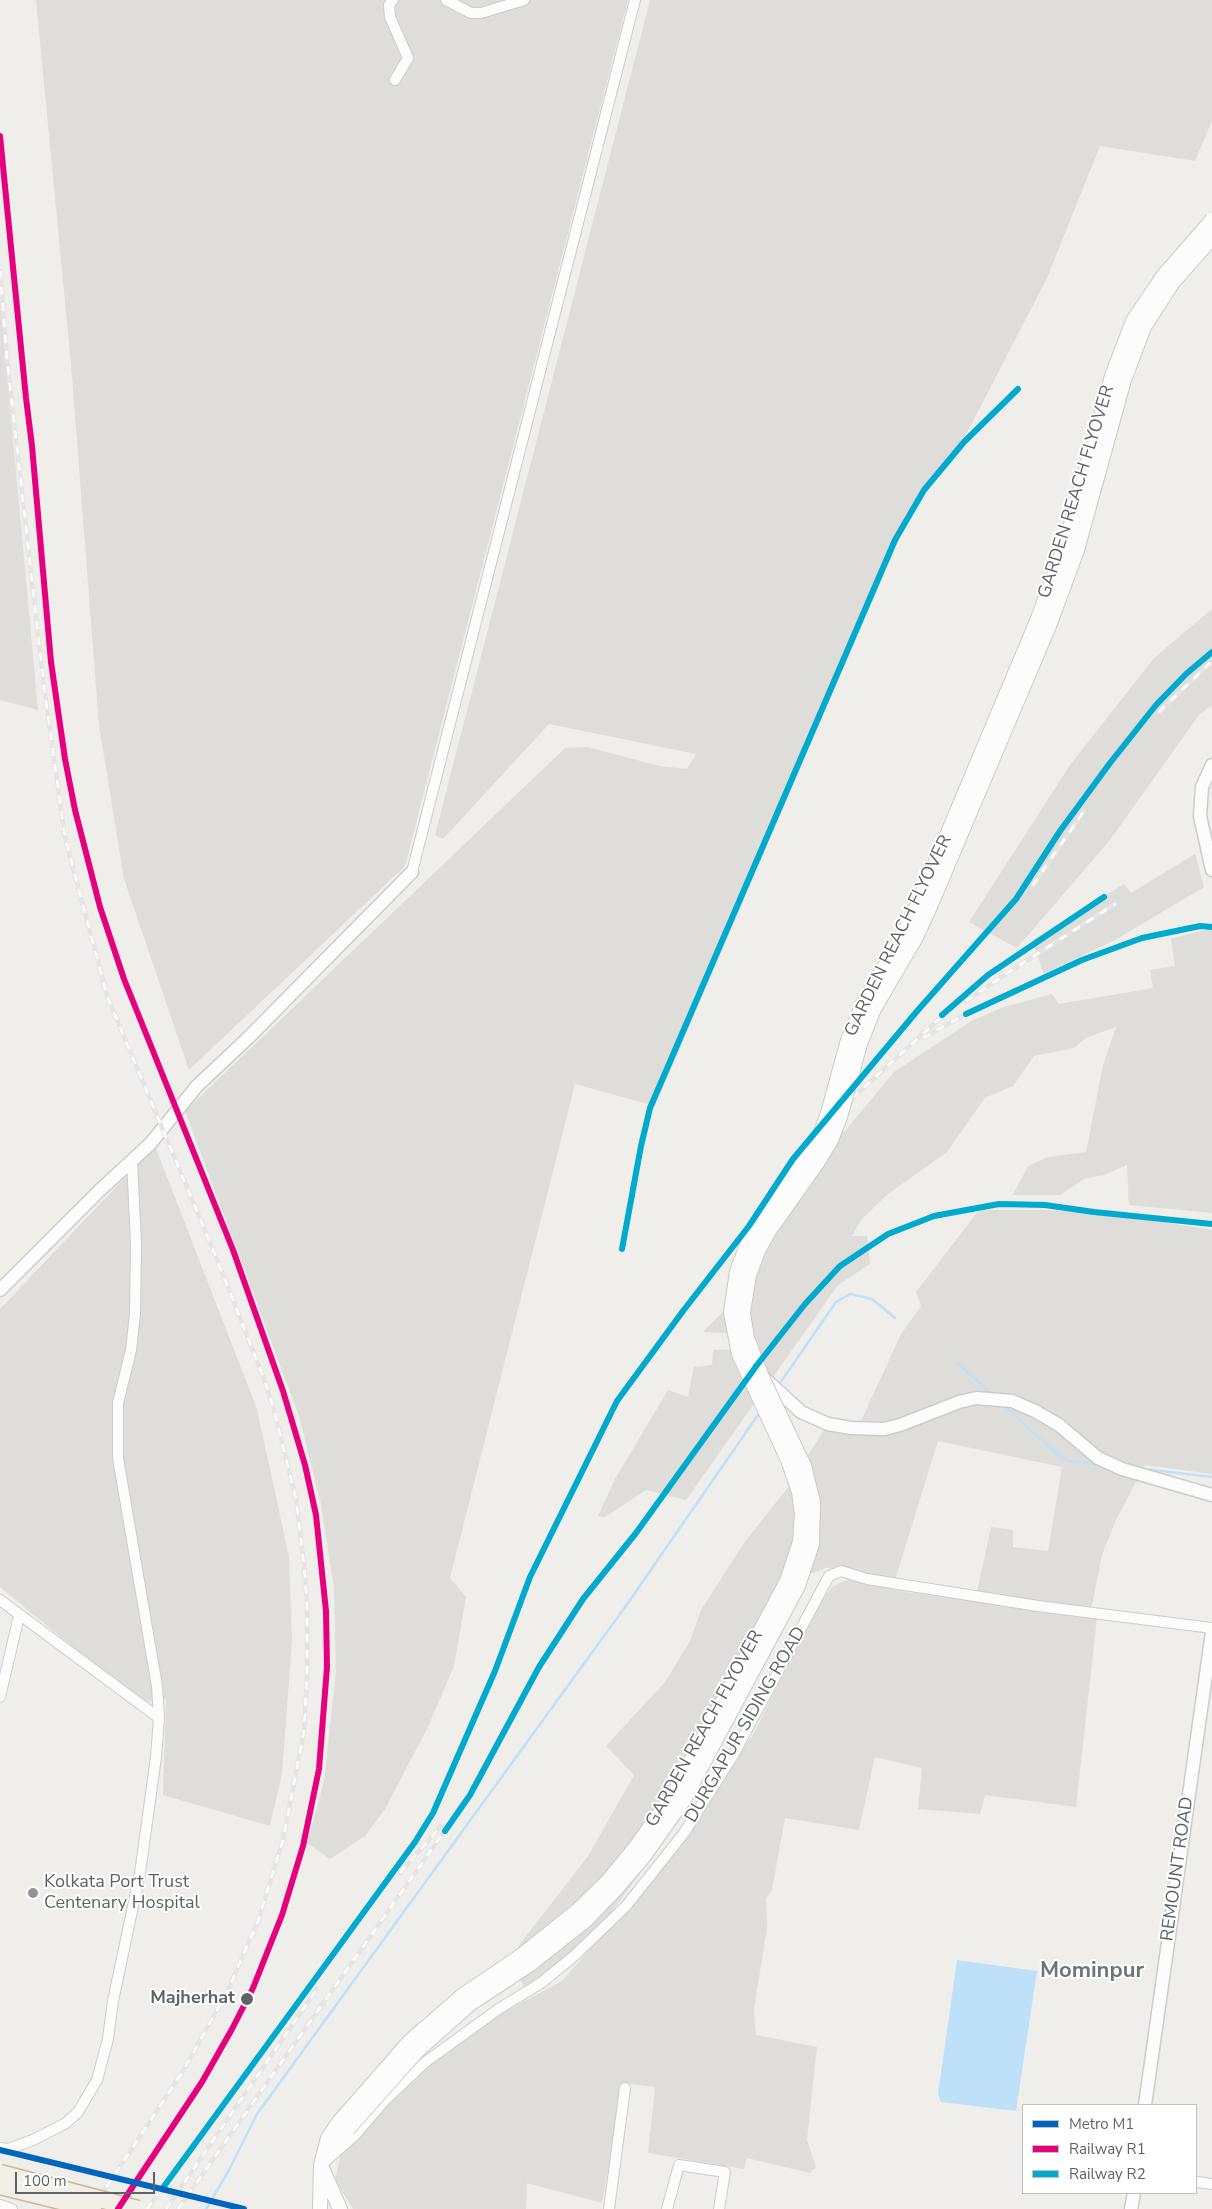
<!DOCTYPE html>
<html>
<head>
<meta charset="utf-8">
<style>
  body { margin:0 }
  #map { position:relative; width:1212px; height:2209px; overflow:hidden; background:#efeeea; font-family:"Nunito Sans",sans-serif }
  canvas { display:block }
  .legend { position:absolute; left:1022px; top:2104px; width:175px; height:90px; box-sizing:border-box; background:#fff; border:1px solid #bfc1c3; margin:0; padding:6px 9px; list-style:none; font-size:15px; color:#5f6368 }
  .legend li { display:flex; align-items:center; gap:10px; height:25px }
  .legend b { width:25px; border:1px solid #bfc1c3 }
  .scale { position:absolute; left:15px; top:2172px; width:140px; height:22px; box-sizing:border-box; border:2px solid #5f6368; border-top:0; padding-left:6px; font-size:15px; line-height:18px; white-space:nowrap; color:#5f6368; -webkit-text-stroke:4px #fff; paint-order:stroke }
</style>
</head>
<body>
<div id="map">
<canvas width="1212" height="2209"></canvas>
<ul class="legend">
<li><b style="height:6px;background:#0065bd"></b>Metro M1</li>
<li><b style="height:6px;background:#e5007d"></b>Railway R1</li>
<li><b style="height:6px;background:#00a9ce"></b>Railway R2</li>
</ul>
<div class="scale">100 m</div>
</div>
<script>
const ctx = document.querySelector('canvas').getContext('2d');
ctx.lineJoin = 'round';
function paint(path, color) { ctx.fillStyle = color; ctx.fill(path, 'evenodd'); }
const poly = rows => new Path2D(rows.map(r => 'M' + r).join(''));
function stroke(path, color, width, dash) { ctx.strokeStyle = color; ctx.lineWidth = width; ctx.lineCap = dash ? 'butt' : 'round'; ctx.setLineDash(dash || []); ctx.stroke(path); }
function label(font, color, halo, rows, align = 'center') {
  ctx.font = font + ' "Nunito Sans",sans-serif'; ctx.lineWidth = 4; ctx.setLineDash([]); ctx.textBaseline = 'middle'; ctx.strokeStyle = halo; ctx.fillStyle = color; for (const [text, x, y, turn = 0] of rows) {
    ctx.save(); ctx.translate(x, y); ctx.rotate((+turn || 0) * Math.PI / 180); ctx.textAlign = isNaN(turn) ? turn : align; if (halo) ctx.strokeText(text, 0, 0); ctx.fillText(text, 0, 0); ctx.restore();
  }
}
paint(poly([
  [36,0,628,0,405,866,189,1070,124,879,99,725,71,364],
  [650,0,1212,0,1212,121,1195,161,1100,146,1047,278,968,431,911,512,655,1106,575,1084,450,1578,466,1597,454,1666,428,1727,385,1809,365,1836,330,1859,307,1843,324,1781,336,1672,334,1588,321,1504,299,1416,185,1111,565,748,587,747,660,766,687,769,696,754,549,724,443,839,435,835],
  [0,298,38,710,0,700],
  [1212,609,1212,705,1199,715,1110,840,1017,948,969,922,1070,765,1154,658],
  [1195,854,1204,887,1117,939,1044,974,1032,940,1124,884,1131,893],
  [1212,928,1212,1213,1129,1205,1127,1165,1104,1175,1084,1179,1060,1195,1013,1195,1028,1166,1048,1157,1086,1152,1103,1065,1116,1027,1086,1038,1074,1048,1034,1056,1013,1086,985,1098,947,1152,888,1194,862,1219,852,1236,867,1236,870,1264,838,1285,686,1500,646,1490,605,1517,598,1516,615,1479,668,1390,688,1397,694,1367,712,1365,713,1350,741,1349,744,1334,703,1332,755,1279,757,1227,835,1126,844,1132,894,1072,973,1020,1004,1007,1052,994,1059,1004,1153,988,1150,970,1175,966,1171,939],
  [155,1146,257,1409,289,1557,292,1641,282,1773,270,1826,163,1795,166,1699,141,1703,0,1587,0,1309],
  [979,1210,1041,1210,1107,1213,1212,1230,1212,1474,1145,1465,1116,1520,1102,1555,1091,1610,977,1592,991,1527,1013,1530,1013,1547,1048,1551,1062,1467,938,1441,895,1580,841,1567,826,1568,805,1576,721,1741,661,1845,608,1917,568,1955,524,1988,513,1962,520,1944,588,1856,634,1775,606,1746,665,1682,690,1641,701,1610,744,1543,789,1486,825,1428,861,1421,901,1334,921,1306,916,1292],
  [848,1579,906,1592,1097,1618,1076,1807,985,1795,980,1814,918,1809,922,1768,875,1757,859,1830,785,1818,772,1890,766,1898,767,1928,754,2009,756,2035,817,2047,807,2140,816,2167,810,2173,747,2158,744,2169,648,2153,655,2087,624,2083,602,2203,527,2183,526,2209,353,2209,335,2180,341,2153,411,2074,453,2039,562,1981,615,1920,753,1735,816,1608,832,1587]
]), '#dfddda');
paint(poly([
  [957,1960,1037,1971,1016,2111,941,2102,938,2094]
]), '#bfe0f9');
stroke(poly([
  [957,1363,992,1394],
  [778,1386,836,1302,850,1294,872,1299,895,1318],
  [1003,1405,1058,1455,1068,1461,1099,1464],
  [1144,1469,1212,1477],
  [206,2209,228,2172,257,2114,628,1603,760,1412]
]), '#bfe0f9', 2.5);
const minor = poly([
  [393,0,389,5,390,17,408,58,395,80],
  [446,0,471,13,481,13,524,0],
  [412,872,635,0],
  [132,1161,136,1243,135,1314,131,1350,118,1403,118,1458,157,1686,159,1718],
  [0,1600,159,1718,156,1757,140,1873,113,2001,108,2039,97,2080,78,2112,66,2123,35,2139,9,2149,0,2148],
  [0,1697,19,1616],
  [321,2165,355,2135,384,2101,424,2063,500,2008,541,1983,573,1957,626,1906,684,1833,735,1752,829,1576,841,1571,867,1579,1038,1606,1212,1628],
  [1198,2182,1212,2184],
  [0,2205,12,2209],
  [609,2209,625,2088],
  [667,2209,679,2165,725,2172,719,2209]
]);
const tertiary = poly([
  [1212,765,1202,787,1200,816,1212,870],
  [0,1290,100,1190,150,1144,197,1086,248,1038,412,872],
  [763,1377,801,1412,828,1424,851,1428,884,1429,900,1425,959,1402,976,1398,1012,1401,1035,1411,1059,1425,1098,1458,1122,1469,1212,1495],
  [1145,2105,1212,1632],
  [1131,2209,1134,2193]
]);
const secondary = poly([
  [325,2151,334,2145,348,2129],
  [323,2170,340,2209],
  [320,2209,321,2165,328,2138,339,2122]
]);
stroke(minor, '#cbcccc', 12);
stroke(tertiary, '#cbcccc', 15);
stroke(secondary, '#cacacb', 16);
stroke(minor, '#fdfcfc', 10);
stroke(tertiary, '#fdfcfc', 12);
stroke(secondary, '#fdfcfc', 14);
const rail = poly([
  [0,136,26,398,32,446,51,662,65,759,75,810,100,907,124,979,233,1250,283,1391,305,1465,316,1515,326,1611,327,1667,319,1769,303,1846,282,1915,253,1988,232,2029,202,2082,125,2200],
  [0,271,7,359,44,687,65,837,107,996,214,1252,263,1376,273,1406,296,1499,304,1565,307,1602,307,1675,304,1731,283,1840,258,1921,228,1990,183,2071,102,2194],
  [1159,712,1210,663],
  [1033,885,1084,811],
  [966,1001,1012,970,1115,904],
  [923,1038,966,1014,1082,960,1142,938,1200,926,1212,927],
  [852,1098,988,975,1104,897],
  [622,1249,641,1146,650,1108,895,540,924,490,964,442,1018,389],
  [400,1873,441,1826],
  [147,2209,415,1842,433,1813,495,1671,530,1577,617,1401,683,1311,749,1226,793,1159,918,1010,1016,899,1060,831,1110,763,1156,705,1186,674,1212,652],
  [166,2209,317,1989],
  [178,2209,470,1795,539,1667,583,1599,636,1533,757,1365,805,1304,840,1266,888,1234,934,1216,999,1204,1045,1205,1094,1212,1212,1224]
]);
stroke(rail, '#e4e4e4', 4.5);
stroke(rail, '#fff', 2.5, [8]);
const secondaryBridge = poly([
  [339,2122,410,2041,463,1995,522,1955,577,1911,608,1881,635,1848,673,1795,787,1581,800,1542,802,1514,799,1492,788,1460,739,1354,731,1313,737,1271,747,1245,759,1224,807,1157,820,1135,828,1113,848,1040,863,1004,904,933,918,904,1037,621,1065,546,1112,376,1133,321,1164,275,1212,220],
  [348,2129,418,2050,470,2004,529,1965,586,1920,616,1889,644,1856,683,1801,798,1586,812,1544,813,1502,804,1466,761,1375,747,1338,743,1313,749,1275,758,1251,769,1231,817,1163,831,1140,840,1117,860,1044,874,1009,915,939,929,909,1049,626,1077,550,1124,380,1144,327,1173,282,1212,238]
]);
const trunkBridge = poly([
  [0,2173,138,2209],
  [0,2186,93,2209]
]);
stroke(secondaryBridge, '#cacacb', 16, []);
stroke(trunkBridge, '#c8b996', 19, []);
stroke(secondaryBridge, '#fdfcfc', 14);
stroke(trunkBridge, '#f2f0e6', 16);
stroke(poly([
  [0,136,26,398,32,446,51,662,65,759,75,810,100,907,124,979,233,1250,283,1391,305,1465,316,1515,326,1611,327,1667,319,1769,303,1846,282,1915,253,1988,232,2029,202,2082,118,2209]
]), '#e5007d', 6);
stroke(poly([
  [966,1014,1082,960,1142,938,1200,926,1212,927],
  [942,1015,988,975,1104,897],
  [622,1249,641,1146,650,1108,895,540,924,490,964,442,1018,389],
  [445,1831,470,1795,539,1667,583,1599,636,1533,757,1365,805,1304,840,1266,888,1234,934,1216,999,1204,1045,1205,1094,1212,1212,1224],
  [162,2189,415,1842,433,1813,495,1671,530,1577,617,1401,683,1311,749,1226,793,1159,918,1010,1016,899,1060,831,1110,763,1156,705,1186,674,1212,652]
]), '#00a9ce', 6);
stroke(poly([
  [0,2150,244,2209]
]), '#0065bd', 6);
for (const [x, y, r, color] of [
  [33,1893,6,"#919496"],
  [247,1999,7,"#5f6368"]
]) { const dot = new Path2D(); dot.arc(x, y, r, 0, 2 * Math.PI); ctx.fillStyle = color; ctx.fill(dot); stroke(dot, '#fff', 2); }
label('18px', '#5f6368', '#fff', [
  ["GARDEN REACH FLYOVER",1077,492,-73],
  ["GARDEN REACH FLYOVER",899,936,-64],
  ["DURGAPUR SIDING ROAD",746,1725,-60],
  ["GARDEN REACH FLYOVER",705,1729,-61],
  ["REMOUNT ROAD",1178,1869,-82]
]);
label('18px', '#5f6368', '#fff', [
  ["Kolkata Port Trust",44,1883],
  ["Centenary Hospital",44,1904]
], 'left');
label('bold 18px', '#5f6368', '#fff', [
  ["Majherhat",235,1999]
], 'right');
label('bold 22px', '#70757a', '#fff', [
  ["Mominpur",1092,1972]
]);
</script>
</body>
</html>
